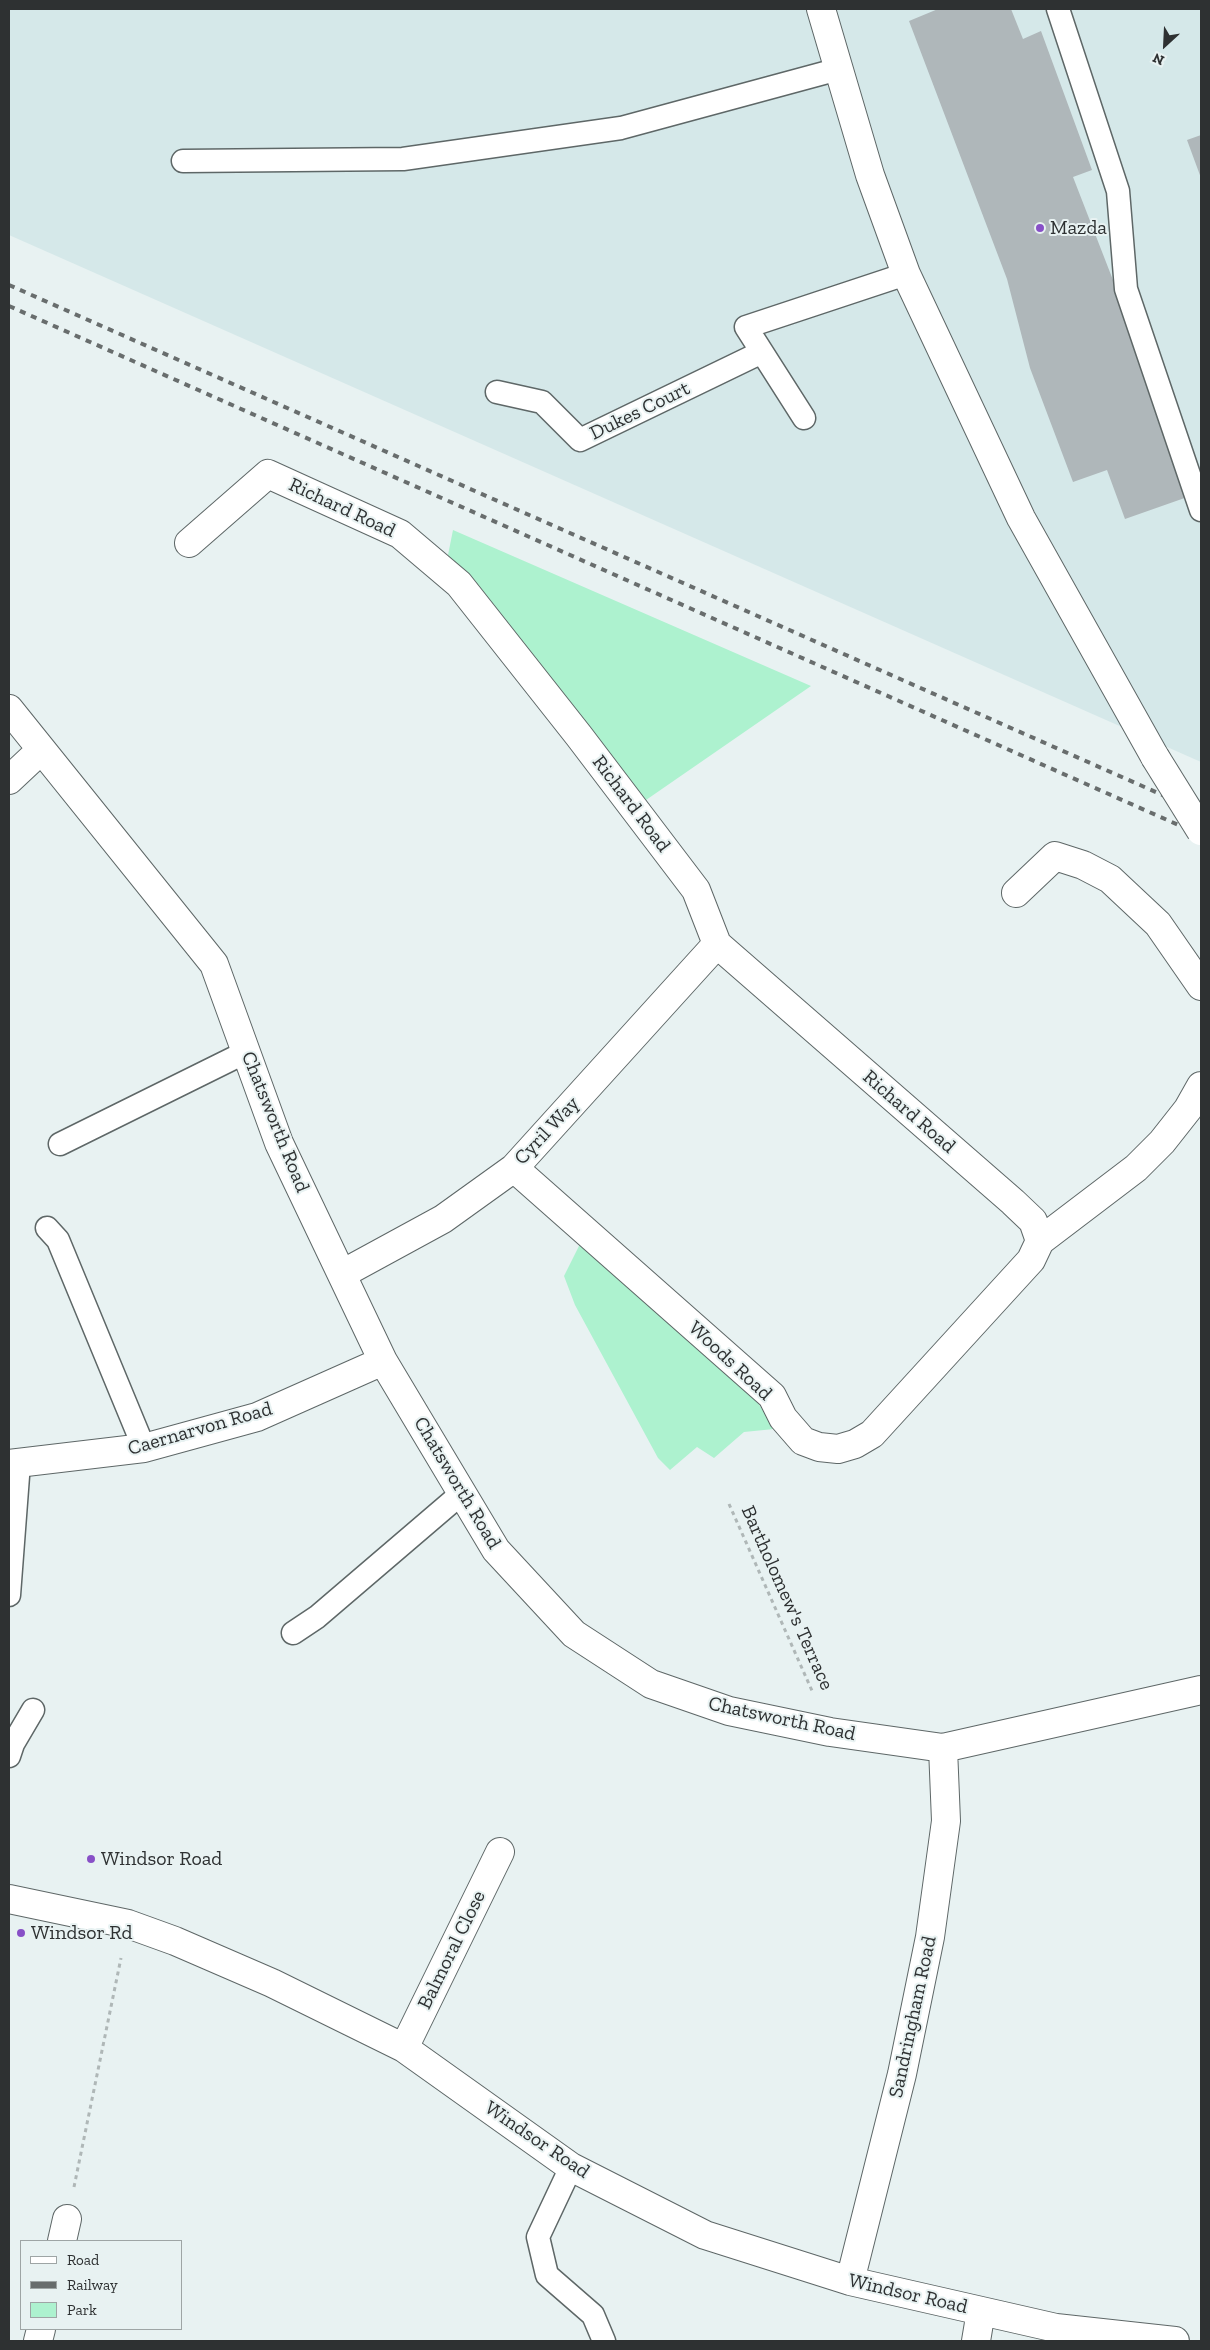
<!DOCTYPE html>
<html>
<head>
<meta charset="utf-8">
<style>
  body { margin:0 }
  #map { position:relative; width:1210px; height:2350px; overflow:hidden; background:#e8f2f2; font-family:"Zilla Slab",serif }
  canvas { display:block }
  .frame { position:absolute; inset:0; border:10px solid #2e3132; pointer-events:none }
  .legend { position:absolute; left:20px; top:2240px; width:162px; height:90px; box-sizing:border-box; background:#e8f2f2; border:1px solid #9ea5a5; margin:0; padding:6px 9px; list-style:none; font-size:15px; color:#2e3132 }
  .legend li { display:flex; align-items:center; gap:10px; height:25px }
  .legend b { width:25px; border:1px solid #9ea5a5 }
  .north { position:absolute; left:1140px; top:20px; width:50px; height:50px; -webkit-text-stroke:4px #e8f2f2; paint-order:stroke; rotate:205deg; font-size:14px; font-weight:700; line-height:20px; text-align:center; color:#2e3132 }
  .north::after { content:''; display:block; margin:auto; width:18px; height:22px; background:#2e3132; clip-path:polygon(50% 0,100% 100%,50% 72%,0 100%) }
</style>
</head>
<body>
<div id="map">
<canvas width="1210" height="2350"></canvas>
<div class="frame"></div>
<ul class="legend">
<li><b style="height:6px;background:#fff"></b>Road</li>
<li><b style="height:6px;background:#686d6d"></b>Railway</li>
<li><b style="height:14px;background:#adf2cf"></b>Park</li>
</ul>
<div class="north">N</div>
</div>
<script>
const ctx = document.querySelector('canvas').getContext('2d');
ctx.lineJoin = 'round';
function paint(path, color) { ctx.fillStyle = color; ctx.fill(path, 'evenodd'); }
const poly = rows => new Path2D(rows.map(r => 'M' + r).join(''));
function stroke(path, color, width, dash) { ctx.strokeStyle = color; ctx.lineWidth = width; ctx.lineCap = dash ? 'butt' : 'round'; ctx.setLineDash(dash || []); ctx.stroke(path); }
function label(font, color, halo, rows, align = 'center') {
  ctx.font = font + ' "Zilla Slab",serif'; ctx.lineWidth = 4; ctx.setLineDash([]); ctx.textBaseline = 'middle'; ctx.strokeStyle = halo; ctx.fillStyle = color; for (const [text, x, y, turn = 0] of rows) {
    ctx.save(); ctx.translate(x, y); ctx.rotate((+turn || 0) * Math.PI / 180); ctx.textAlign = isNaN(turn) ? turn : align; if (halo) ctx.strokeText(text, 0, 0); ctx.fillText(text, 0, 0); ctx.restore();
  }
}
paint(poly([
  [9,9,1201,9,1201,762,9,235]
]), '#d5e8e9');
paint(poly([
  [453,530,811,686,646,800,637,798,448,555],
  [580,1244,757,1401,774,1429,744,1432,714,1458,697,1447,670,1470,658,1458,575,1305,564,1276]
]), '#adf2cf');
paint(poly([
  [938,9,1011,9,1023,39,1041,31,1092,170,1073,177,1196,494,1125,519,1107,470,1073,482,1030,368,1007,279,909,21],
  [1201,135,1201,178,1187,140]
]), '#afb7ba');
const service = poly([
  [1058,9,1118,191,1126,289,1201,510],
  [183,161,403,159,621,128,839,69],
  [497,392,542,402,580,440,762,352],
  [804,418,746,327,906,274],
  [60,1144,246,1052],
  [47,1228,58,1240,144,1448],
  [9,1595,19,1463],
  [293,1633,317,1617,462,1493],
  [9,1756,13,1744,33,1710],
  [571,2167,538,2237,547,2275,593,2315,604,2341]
]);
const minor = poly([
  [189,543,268,474,400,534,459,584,579,736,696,890,717,944,1013,1202,1033,1221,1040,1241],
  [9,709,214,964,279,1143,383,1361,496,1550,574,1634,651,1684,729,1711,830,1732,943,1748,1201,1690],
  [9,780,41,750],
  [1016,893,1055,856,1083,865,1110,879,1158,924,1201,986],
  [514,1168,772,1396,783,1418,803,1441,819,1447,838,1449,855,1444,872,1434,1031,1260,1040,1241,1136,1168,1162,1142,1188,1109,1201,1086],
  [342,1274,443,1219,514,1168,717,944],
  [9,1464,144,1448,257,1417,383,1361],
  [9,1899,128,1924,175,1941,272,1983,404,2048,571,2167,705,2235,850,2281,1056,2328,1175,2341],
  [404,2048,500,1852],
  [62,2241,67,2219],
  [850,2281,902,2074,930,1937,946,1821,943,1748],
  [38,2341,41,2329],
  [976,2341,981,2311]
]);
const primary = poly([
  [821,9,870,175,906,274,1021,518,1155,757]
]);
stroke(service, '#5e6767', 25);
stroke(minor, '#5e6767', 30);
stroke(primary, '#5e6767', 30);
stroke(poly([
  [729,1504,813,1693],
  [74,2187,121,1958]
]), '#afb7b7', 3, [4, 4]);
stroke(service, '#fff', 22);
stroke(minor, '#fff', 28);
stroke(primary, '#fff', 28);
stroke(poly([
  [9,285,1201,812],
  [9,306,1201,835]
]), '#686d6d', 4, [6, 6]);
const primaryBridge = poly([
  [1155,757,1201,831]
]);
stroke(primaryBridge, '#5e6767', 30, []);
stroke(primaryBridge, '#fff', 28);
for (const [x, y, r, color] of [
  [1040,228,5,"#8850c7"],
  [91,1859,5,"#8850c7"],
  [21,1933,5,"#8850c7"]
]) { const dot = new Path2D(); dot.arc(x, y, r, 0, 2 * Math.PI); ctx.fillStyle = color; ctx.fill(dot); stroke(dot, '#e8f2f2', 2); }
label('20px', '#2e3132', '#e8f2f2', [
  ["Mazda",1050,228],
  ["Windsor Road",101,1859],
  ["Windsor Rd",31,1933]
], 'left');
label('20px', '#2e3132', '#e8f2f2', [
  ["Dukes Court",640,411,-26],
  ["Richard Road",342,508,25],
  ["Richard Road",631,804,53],
  ["Richard Road",909,1112,41],
  ["Chatsworth Road",275,1122,68],
  ["Cyril Way",547,1131,-47],
  ["Woods Road",730,1361,43],
  ["Caernarvon Road",200,1429,-16],
  ["Chatsworth Road",457,1483,59],
  ["Bartholomew's Terrace",787,1598,66],
  ["Chatsworth Road",782,1719,12],
  ["Balmoral Close",452,1950,-64],
  ["Sandringham Road",913,2017,-78],
  ["Windsor Road",537,2140,34],
  ["Windsor Road",908,2294,13]
]);
</script>
</body>
</html>
